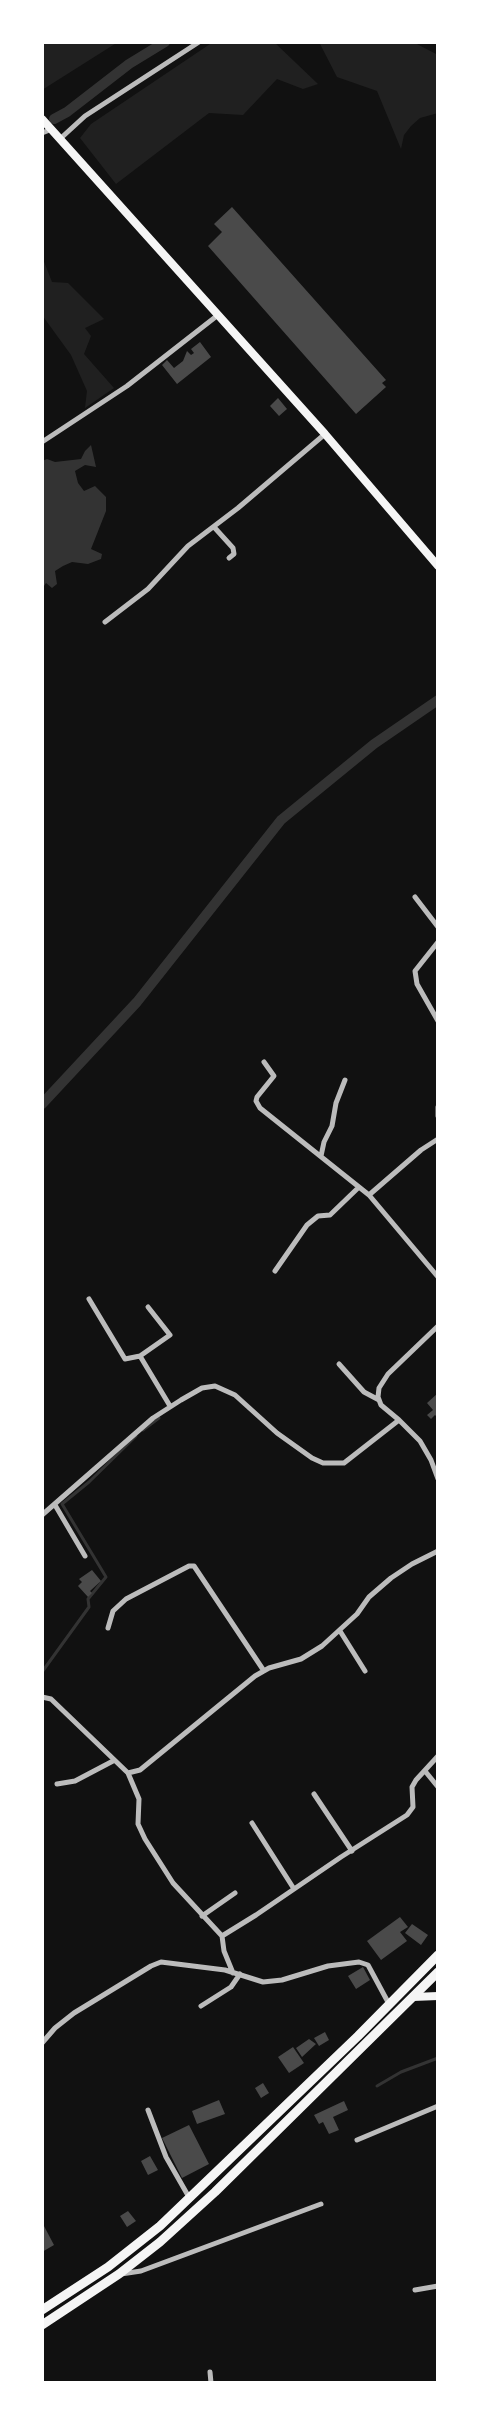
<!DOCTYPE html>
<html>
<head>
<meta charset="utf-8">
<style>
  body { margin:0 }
  #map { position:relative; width:480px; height:2425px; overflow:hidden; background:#111; font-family:Ubuntu,sans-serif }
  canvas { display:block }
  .frame { position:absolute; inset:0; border:44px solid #fff; pointer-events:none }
</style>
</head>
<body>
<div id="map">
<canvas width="480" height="2425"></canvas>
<div class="frame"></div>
</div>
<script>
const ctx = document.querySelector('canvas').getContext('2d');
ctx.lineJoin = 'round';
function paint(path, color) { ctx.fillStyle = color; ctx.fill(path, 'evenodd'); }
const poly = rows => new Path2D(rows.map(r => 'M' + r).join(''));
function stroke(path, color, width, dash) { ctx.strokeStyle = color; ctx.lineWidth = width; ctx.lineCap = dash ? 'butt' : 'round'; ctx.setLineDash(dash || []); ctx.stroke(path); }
paint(poly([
  [42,42,118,42,42,90],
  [213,42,274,42,318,84,303,89,277,79,243,115,209,113,116,184,80,138,91,124],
  [319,42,413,42,438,55,438,113,420,118,411,126,404,135,401,149,377,91,337,77],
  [43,259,52,282,68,283,104,319,85,328,91,336,84,354,114,388,85,408,87,391,71,355,42,315]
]), '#202020');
paint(poly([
  [91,445,96,467,85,465,75,471,78,483,84,491,95,486,106,497,106,511,91,549,102,554,101,559,88,564,72,562,63,566,55,571,57,584,52,588,46,583,42,589,42,461,47,459,55,462,81,459,85,451]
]), '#333');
stroke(poly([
  [143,1430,159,1418],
  [42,1672,89,1607,88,1599,106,1577,62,1504,89,1482,136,1436],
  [377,2086,401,2072,438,2058]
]), '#333', 3);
stroke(poly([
  [54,119,67,112,129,64,165,42],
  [42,1104,137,1002,281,820,374,744,438,700]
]), '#333', 10);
paint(poly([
  [232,207,386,380,382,383,386,387,356,414,208,246,222,232,214,224],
  [200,342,211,357,177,384,162,365,167,360,174,368,183,361,187,351,191,355,194,353,191,349],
  [278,398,287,409,279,416,270,406],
  [438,1393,438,1418,435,1415,431,1419,427,1415,433,1410,427,1403],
  [92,1570,101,1581,90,1591,92,1593,88,1597,78,1586,82,1582,79,1579],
  [400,1917,408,1927,400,1932,407,1941,381,1960,367,1941],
  [412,1924,428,1935,421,1945,405,1933],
  [363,1967,370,1980,356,1989,348,1976],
  [325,2032,329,2040,319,2046,314,2038],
  [309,2039,316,2044,302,2057,296,2048],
  [293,2047,304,2063,289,2073,278,2057],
  [263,2083,269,2093,261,2098,255,2088],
  [219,2100,225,2114,197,2124,192,2111],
  [344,2101,348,2110,333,2117,339,2130,329,2134,323,2122,319,2124,314,2115],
  [189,2125,209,2164,182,2178,162,2138],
  [150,2156,158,2170,148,2175,141,2161],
  [128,2211,136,2221,127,2227,120,2216],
  [44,2226,54,2245,42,2252,42,2227]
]), '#4a4a4a');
stroke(poly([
  [42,133,52,129],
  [61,138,85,116,199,42],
  [42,442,127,386,218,315],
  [214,527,233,548,234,554,229,558],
  [105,622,148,589,188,546,238,508,325,434],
  [415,897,438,927],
  [438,942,415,971,417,984,438,1021],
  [264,1062,274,1076,257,1097,256,1101,260,1108,369,1195,438,1277],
  [438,1107,438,1116],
  [321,1156,324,1142,332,1126,336,1103,345,1080],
  [369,1195,421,1150,438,1139],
  [275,1271,307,1225,318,1216,330,1215,358,1188],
  [89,1299,125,1359,140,1356,170,1335,148,1307],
  [140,1356,170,1406],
  [339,1364,364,1392,379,1400],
  [399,1420,381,1405,378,1397,379,1388,388,1374,438,1326],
  [55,1505,85,1556],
  [42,1515,153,1418,181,1400,202,1388,215,1386,235,1395,277,1433,312,1458,323,1463,344,1463,399,1420,420,1441,431,1460,438,1479],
  [108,1628,113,1611,126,1599,189,1566,194,1566,264,1671],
  [340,1631,365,1671],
  [42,1697,51,1699,128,1773,140,1770,255,1676,269,1668,301,1659,322,1646,357,1614,369,1597,391,1578,412,1564,438,1551],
  [425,1771,438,1787],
  [128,1773,139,1799,138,1824,145,1839,173,1883,222,1936,224,1951,233,1973],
  [57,1784,75,1781,113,1761],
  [314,1794,352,1851],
  [252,1823,294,1889],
  [202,1916,235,1893],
  [222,1936,256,1915,341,1857,407,1815,413,1807,412,1787,416,1780,438,1756],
  [201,2006,231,1987,240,1974],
  [42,2043,55,2028,74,2013,151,1966,161,1962,225,1970,263,1982,282,1980,328,1966,359,1962,368,1965,389,2004],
  [148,2110,166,2157,190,2199],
  [357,2140,438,2106],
  [121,2274,141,2271,321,2204],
  [415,2290,438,2286],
  [210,2372,211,2383]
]), '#bcbcbc', 5);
stroke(poly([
  [42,119,325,434,438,566],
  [413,1997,438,1996]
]), '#f5f5f5', 8);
stroke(poly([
  [42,2310,108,2267,160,2226,358,2036,438,1955],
  [42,2325,119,2274,160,2242,215,2192,438,1972]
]), '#f5f5f5', 9);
</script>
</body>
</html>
